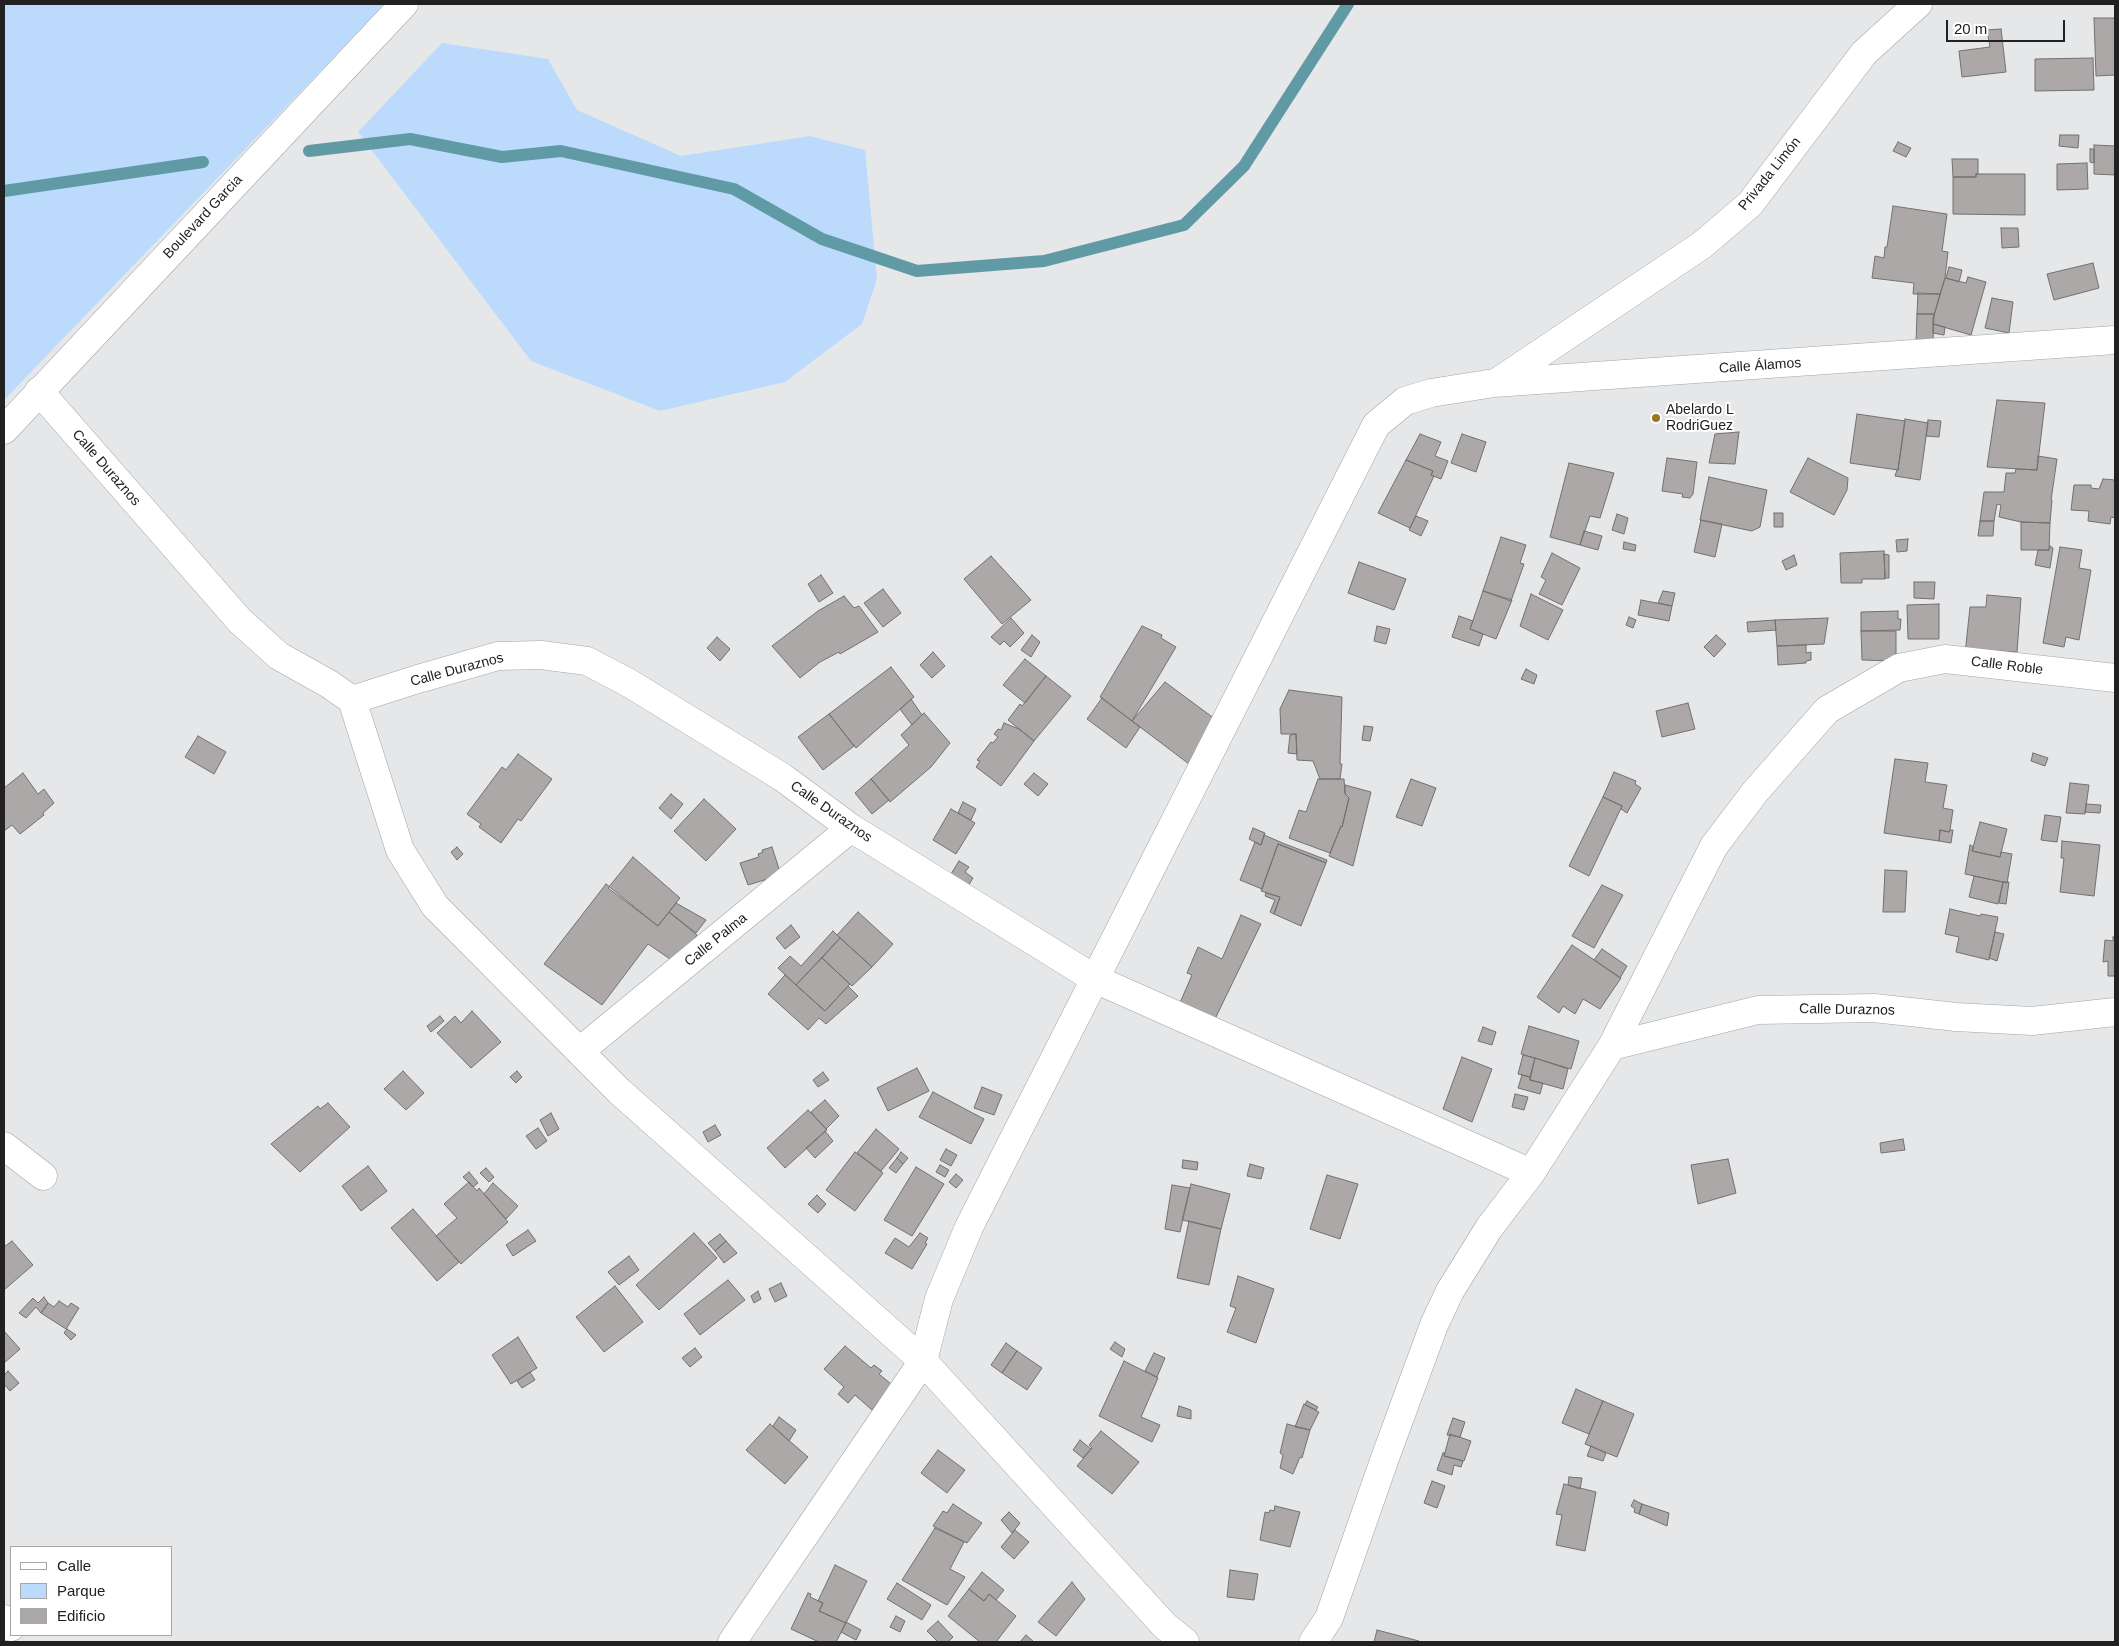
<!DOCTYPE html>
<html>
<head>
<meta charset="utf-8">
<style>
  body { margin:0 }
  #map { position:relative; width:2119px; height:1646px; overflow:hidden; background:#e5e7e9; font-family:Arial,sans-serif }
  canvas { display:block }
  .frame { position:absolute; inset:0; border:5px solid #212122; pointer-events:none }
  .legend { position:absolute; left:10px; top:1546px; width:162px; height:90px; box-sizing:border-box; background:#fff; border:1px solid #a6a6a7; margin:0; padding:6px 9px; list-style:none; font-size:15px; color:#212122 }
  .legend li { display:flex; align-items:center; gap:10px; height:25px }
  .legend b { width:25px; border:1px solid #a6a6a7 }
  .scale { position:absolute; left:1946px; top:20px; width:119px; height:22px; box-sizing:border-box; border:2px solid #212122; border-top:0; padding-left:6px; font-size:15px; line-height:18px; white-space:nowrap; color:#212122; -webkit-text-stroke:4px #fff; paint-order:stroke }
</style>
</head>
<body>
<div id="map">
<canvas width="2119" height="1646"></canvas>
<div class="frame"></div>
<ul class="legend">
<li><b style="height:6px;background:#fff"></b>Calle</li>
<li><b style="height:14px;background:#bcdbfc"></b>Parque</li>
<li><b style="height:14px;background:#aba8a7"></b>Edificio</li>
</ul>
<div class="scale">20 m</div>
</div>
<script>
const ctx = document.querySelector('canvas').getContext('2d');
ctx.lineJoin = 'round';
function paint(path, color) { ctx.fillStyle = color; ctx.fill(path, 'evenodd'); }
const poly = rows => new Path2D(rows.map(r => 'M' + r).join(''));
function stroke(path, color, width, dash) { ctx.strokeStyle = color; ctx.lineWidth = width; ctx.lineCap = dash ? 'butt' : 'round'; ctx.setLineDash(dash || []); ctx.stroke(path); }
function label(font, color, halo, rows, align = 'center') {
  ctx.font = font + ' Arial,sans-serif'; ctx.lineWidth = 4; ctx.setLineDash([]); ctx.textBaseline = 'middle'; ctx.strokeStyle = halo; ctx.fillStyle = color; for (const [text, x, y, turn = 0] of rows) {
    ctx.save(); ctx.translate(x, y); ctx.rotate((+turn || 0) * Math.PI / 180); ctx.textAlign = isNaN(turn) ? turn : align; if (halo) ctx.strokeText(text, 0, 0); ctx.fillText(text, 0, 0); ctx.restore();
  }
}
paint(poly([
  [4,4,385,4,4,400],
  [442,43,548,59,577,110,681,156,810,136,865,150,877,279,862,324,785,382,660,411,531,361,358,132]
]), '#bcdbfc');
stroke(poly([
  [309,151,410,139,502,157,561,151,734,189,822,239,917,271,1044,261,1184,225,1244,166,1348,4],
  [4,191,203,162]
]), '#609aa4', 12);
const building = poly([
  [2094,18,2115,18,2115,75,2096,76,2094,18],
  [2001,29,2006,72,1962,77,1959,51,1990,47,1987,30,2001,29],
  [2093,58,2094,90,2035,91,2035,59,2093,58],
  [2060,135,2079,135,2078,148,2059,146,2060,135],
  [1898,142,1911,148,1906,157,1893,151,1898,142],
  [2094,145,2115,146,2115,175,2094,174,2094,145],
  [2090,149,2094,149,2094,163,2090,162,2090,149],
  [1952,159,1978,159,1978,174,1976,174,1976,177,1953,177,1952,159],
  [2087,163,2088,189,2057,190,2057,164,2087,163],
  [1976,174,2025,174,2025,215,1953,214,1953,177,1976,177,1976,174],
  [1893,206,1947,214,1942,251,1948,252,1945,278,1940,294,1913,294,1914,283,1872,278,1875,256,1884,258,1885,247,1887,247,1893,206],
  [2001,228,2018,228,2019,247,2002,248,2001,228],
  [2093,263,2099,288,2054,300,2047,274,2093,263],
  [1949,267,1962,270,1959,282,1946,278,1949,267],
  [1968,277,1986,282,1971,335,1933,324,1933,319,1945,278,1966,283,1968,277],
  [1918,293,1940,294,1933,319,1934,314,1917,314,1918,293],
  [1992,298,2013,302,2009,333,1985,328,1992,298],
  [1917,314,1934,314,1933,341,1916,343,1917,314],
  [1933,324,1945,327,1944,335,1933,333,1933,324],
  [1997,400,2045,403,2037,470,1987,467,1997,400],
  [1857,414,1905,421,1898,470,1850,463,1857,414],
  [1905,419,1928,423,1920,480,1895,476,1897,470,1898,470,1905,419],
  [1928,420,1941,421,1939,437,1926,436,1928,420],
  [1739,432,1735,464,1709,463,1715,434,1739,432],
  [1420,434,1441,442,1435,456,1448,461,1441,479,1431,475,1433,471,1406,460,1420,434],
  [1462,434,1486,442,1476,472,1451,463,1462,434],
  [2038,456,2057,459,2051,500,2052,500,2050,523,2021,522,1999,517,2001,505,1997,504,1994,521,1980,521,1984,492,2004,492,2006,473,2015,473,2016,469,2037,470,2038,456],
  [1667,458,1697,462,1693,494,1690,498,1682,497,1683,494,1662,491,1667,458],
  [1808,458,1848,478,1847,490,1834,515,1790,492,1808,458],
  [1406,460,1433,471,1431,475,1434,476,1410,528,1378,513,1406,460],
  [1569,463,1614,473,1600,518,1590,516,1580,545,1550,537,1569,463],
  [1709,477,1767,490,1760,527,1752,531,1700,520,1709,477],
  [2103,479,2115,480,2115,518,2111,517,2110,524,2088,521,2089,511,2071,510,2074,485,2091,485,2091,488,2099,489,2103,479],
  [1774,513,1783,513,1783,527,1774,527,1774,513],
  [1617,514,1628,518,1624,534,1612,530,1617,514],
  [1416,516,1428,521,1421,536,1409,530,1416,516],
  [1701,520,1722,524,1715,557,1694,552,1701,520],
  [1980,521,1994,521,1993,536,1978,536,1980,521],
  [2021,522,2050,523,2049,550,2021,550,2021,522],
  [1584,531,1602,536,1598,550,1580,545,1584,531],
  [1501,537,1526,545,1520,563,1524,564,1511,601,1483,591,1501,537],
  [1908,539,1907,551,1897,552,1896,540,1908,539],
  [1624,542,1636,545,1635,551,1623,549,1624,542],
  [2050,546,2053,548,2050,568,2035,565,2038,550,2049,550,2050,546],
  [2060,547,2082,550,2079,568,2091,570,2079,640,2066,637,2064,647,2043,643,2060,547],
  [1884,551,1885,579,1862,579,1862,583,1841,583,1840,553,1884,551],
  [1552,553,1580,568,1562,605,1539,594,1546,580,1541,577,1552,553],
  [1884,554,1889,555,1889,578,1885,578,1884,554],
  [1794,555,1797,565,1786,570,1782,561,1794,555],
  [991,556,1031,600,1002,624,964,579,991,556],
  [1359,562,1406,579,1394,610,1348,593,1359,562],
  [821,575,833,593,819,602,808,584,821,575],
  [1914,582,1935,582,1934,599,1914,598,1914,582],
  [883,589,901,613,883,627,864,603,883,589],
  [1483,591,1512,600,1496,639,1470,629,1483,591],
  [1663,591,1675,593,1672,606,1658,603,1663,591],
  [1531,594,1563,610,1548,640,1520,626,1531,594],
  [1987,595,2021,598,2017,652,1984,650,1965,654,1970,607,1986,607,1987,595],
  [844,596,854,608,859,606,878,632,840,654,839,652,820,662,800,678,772,646,818,611,844,596],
  [1641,600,1672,606,1669,621,1638,615,1641,600],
  [1939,604,1939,639,1908,639,1907,605,1939,604],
  [1898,611,1898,619,1901,619,1900,630,1861,631,1861,612,1898,611],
  [1459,616,1473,621,1470,629,1483,634,1479,646,1452,637,1459,616],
  [1629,617,1636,620,1633,628,1626,625,1629,617],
  [1011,618,1024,633,1010,647,1004,641,1000,645,991,637,1011,618],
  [1828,618,1824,644,1777,646,1775,620,1828,618],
  [1775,620,1776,630,1748,632,1747,622,1775,620],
  [1142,626,1162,635,1161,638,1176,647,1132,721,1100,697,1142,626],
  [1377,626,1390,629,1386,644,1374,641,1377,626],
  [1861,631,1896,631,1896,661,1862,660,1861,631],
  [1032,635,1040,642,1031,657,1021,650,1032,635],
  [1716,635,1726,644,1714,657,1704,647,1716,635],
  [717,637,730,649,720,661,707,648,717,637],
  [1806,645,1806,653,1811,652,1811,660,1806,661,1806,663,1778,665,1777,646,1806,645],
  [933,652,945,666,932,678,920,665,933,652],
  [1025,659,1046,676,1025,703,1003,685,1025,659],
  [891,667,914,697,856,748,829,714,891,667],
  [1526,669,1537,675,1534,684,1521,679,1526,669],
  [1046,676,1071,696,1034,741,1008,720,1020,704,1022,706,1046,676],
  [1165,682,1215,719,1189,764,1132,721,1165,682],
  [1289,690,1342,697,1340,764,1342,764,1340,779,1320,779,1313,761,1297,760,1296,734,1281,734,1280,709,1289,690],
  [1102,698,1140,727,1126,748,1087,719,1102,698],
  [911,699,922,715,912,725,900,709,911,699],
  [1688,703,1695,729,1662,737,1656,711,1688,703],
  [924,713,950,743,931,767,890,802,871,779,909,745,901,735,924,713],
  [829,714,854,746,823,770,798,737,829,714],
  [1004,723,1019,729,1034,741,1001,786,976,767,980,761,977,760,991,742,993,743,998,737,994,734,998,729,1001,730,1004,723],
  [1364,726,1373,727,1370,741,1362,740,1364,726],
  [1296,734,1297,754,1288,753,1290,735,1296,734],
  [198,736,226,752,214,774,185,757,198,736],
  [2033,753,2048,758,2045,766,2031,761,2033,753],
  [518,754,552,779,521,821,518,819,501,843,479,827,481,824,467,814,502,767,506,770,518,754],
  [1895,759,1928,763,1925,782,1947,785,1943,808,1953,810,1950,830,1949,832,1940,830,1939,841,1884,833,1895,759],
  [1614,772,1636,781,1635,784,1641,788,1627,813,1621,809,1622,806,1603,797,1614,772],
  [23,773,38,794,44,789,54,803,43,813,44,815,20,834,12,825,4,831,4,788,23,773],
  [1034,773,1048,784,1038,796,1024,784,1034,773],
  [871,779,889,800,872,814,855,793,871,779],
  [1318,779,1344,779,1345,794,1349,798,1342,827,1341,826,1330,853,1289,838,1299,810,1306,812,1318,779],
  [1411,779,1436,788,1422,826,1396,817,1411,779],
  [2070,783,2089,785,2085,814,2066,813,2070,783],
  [1345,785,1371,792,1353,866,1329,856,1341,826,1342,827,1349,798,1345,794,1345,785],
  [671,794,683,804,671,819,659,808,671,794],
  [1603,797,1622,806,1589,876,1569,866,1603,797],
  [704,799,736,829,706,861,674,831,704,799],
  [963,802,976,809,971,820,958,813,963,802],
  [2086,804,2101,805,2100,813,2085,812,2086,804],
  [951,809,975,823,956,854,933,840,951,809],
  [2045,815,2061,817,2057,842,2041,840,2045,815],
  [1980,822,2007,829,2000,857,1972,851,1980,822],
  [1253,828,1265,833,1261,845,1249,839,1253,828],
  [1940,830,1949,832,1950,830,1953,830,1951,843,1939,841,1940,830],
  [1264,835,1285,844,1327,860,1326,863,1278,844,1262,889,1240,880,1255,842,1261,845,1264,835],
  [2062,841,2100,845,2094,896,2060,892,2064,858,2061,858,2062,841],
  [1278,844,1326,863,1301,926,1274,914,1280,897,1261,891,1278,844],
  [1970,845,1974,847,1972,851,2000,857,2001,852,2012,854,2007,883,1965,874,1970,845],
  [457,847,463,854,457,860,451,852,457,847],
  [772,847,781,875,748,885,740,863,759,857,758,854,763,852,762,850,772,847],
  [633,857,680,898,658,926,608,888,633,857],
  [959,861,969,867,965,872,973,878,968,886,951,874,959,861],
  [1885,870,1907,871,1905,912,1883,912,1885,870],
  [1974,876,2003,882,1998,904,1969,897,1974,876],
  [2003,882,2009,882,2006,904,1999,903,2003,882],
  [606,884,658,926,669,912,697,935,676,963,648,944,602,1005,544,964,606,884],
  [1602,885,1623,895,1594,948,1572,936,1602,885],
  [1266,893,1280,897,1274,914,1270,912,1275,900,1265,896,1266,893],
  [676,903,706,920,696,933,669,912,676,903],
  [1950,909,1980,916,1981,914,1998,917,1989,960,1956,952,1959,937,1945,934,1950,909],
  [858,912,893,944,872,967,837,935,858,912],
  [1241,915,1261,924,1214,1021,1179,1005,1192,975,1187,973,1198,947,1222,959,1241,915],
  [791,925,800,937,785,949,776,938,791,925],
  [833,931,840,938,796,985,778,968,790,956,801,966,833,931],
  [1995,932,2004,934,1997,961,1989,958,1995,932],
  [2113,937,2115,937,2115,976,2108,976,2108,961,2103,962,2105,940,2113,941,2113,937],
  [840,938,872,967,852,986,822,958,840,938],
  [1572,945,1621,978,1600,1009,1583,999,1575,1014,1563,1006,1559,1013,1537,997,1572,945],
  [1602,949,1627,966,1620,978,1594,960,1602,949],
  [822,958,850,984,825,1011,796,985,822,958],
  [785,975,825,1011,848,986,858,996,826,1024,819,1018,808,1030,768,994,785,975],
  [472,1011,501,1042,471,1068,437,1033,455,1016,461,1023,472,1011],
  [440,1016,444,1021,431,1032,427,1026,440,1016],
  [1529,1026,1579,1041,1571,1069,1521,1054,1529,1026],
  [1483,1027,1496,1032,1492,1045,1478,1041,1483,1027],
  [1523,1055,1535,1058,1530,1077,1518,1074,1523,1055],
  [1462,1057,1492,1069,1472,1122,1443,1109,1462,1057],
  [1535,1058,1568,1069,1563,1089,1530,1080,1535,1058],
  [917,1068,929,1091,888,1111,877,1088,917,1068],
  [403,1071,424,1093,406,1110,384,1089,403,1071],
  [517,1071,522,1077,516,1083,510,1077,517,1071],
  [823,1072,829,1080,818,1087,813,1080,823,1072],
  [1522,1075,1530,1077,1530,1080,1543,1083,1540,1094,1518,1088,1522,1075],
  [982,1087,1002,1095,994,1115,974,1108,982,1087],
  [933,1092,984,1119,971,1144,919,1117,933,1092],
  [1515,1094,1528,1097,1524,1110,1512,1107,1515,1094],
  [825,1100,839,1116,826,1129,811,1112,825,1100],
  [328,1103,350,1127,300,1172,271,1144,318,1106,320,1109,328,1103],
  [808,1110,827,1130,785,1168,767,1148,808,1110],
  [551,1113,559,1129,548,1136,540,1120,551,1113],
  [715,1125,721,1135,708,1142,703,1132,715,1125],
  [538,1128,547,1141,536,1149,526,1136,538,1128],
  [876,1129,899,1149,881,1171,857,1153,876,1129],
  [825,1131,833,1141,815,1158,806,1148,825,1131],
  [1903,1139,1905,1150,1881,1153,1880,1143,1903,1139],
  [946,1149,957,1155,951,1166,940,1160,946,1149],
  [855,1152,883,1173,855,1211,826,1190,855,1152],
  [901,1152,908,1158,903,1164,897,1158,901,1152],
  [897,1158,903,1164,896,1173,889,1168,897,1158],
  [1728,1159,1736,1193,1698,1204,1691,1165,1728,1159],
  [1183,1160,1198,1162,1197,1170,1182,1168,1183,1160],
  [1250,1164,1264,1168,1261,1179,1247,1176,1250,1164],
  [940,1165,949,1170,945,1177,936,1172,940,1165],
  [368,1166,387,1191,361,1211,342,1186,368,1166],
  [916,1167,944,1184,912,1236,884,1220,916,1167],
  [486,1168,494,1177,489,1182,480,1173,486,1168],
  [469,1172,478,1183,473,1187,463,1177,469,1172],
  [956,1174,963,1180,956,1188,949,1182,956,1174],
  [1327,1175,1358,1184,1340,1239,1310,1229,1327,1175],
  [469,1182,477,1191,479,1188,508,1222,461,1264,436,1236,457,1218,444,1204,469,1182],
  [493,1183,518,1206,506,1219,484,1194,493,1183],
  [1191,1184,1230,1194,1221,1229,1182,1220,1191,1184],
  [1172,1185,1190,1188,1180,1232,1165,1229,1172,1185],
  [817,1195,826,1204,818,1213,808,1204,817,1195],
  [413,1209,459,1262,437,1281,391,1228,413,1209],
  [1189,1221,1221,1229,1209,1285,1177,1278,1189,1221],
  [528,1230,536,1241,513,1256,506,1245,528,1230],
  [694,1233,717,1258,659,1310,636,1285,694,1233],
  [920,1233,928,1238,925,1243,927,1244,912,1269,885,1253,895,1238,909,1247,920,1233],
  [720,1234,726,1241,715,1251,708,1243,720,1234],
  [12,1241,33,1265,4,1290,4,1247,12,1241],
  [726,1241,737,1253,724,1263,715,1251,726,1241],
  [629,1256,639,1270,619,1285,608,1272,629,1256],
  [1238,1276,1274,1289,1256,1343,1227,1332,1236,1308,1230,1306,1238,1276],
  [728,1280,745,1300,700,1335,684,1314,728,1280],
  [781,1283,787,1296,775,1302,769,1289,781,1283],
  [615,1286,643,1322,604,1352,576,1317,615,1286],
  [758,1291,761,1299,754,1303,751,1296,758,1291],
  [44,1297,48,1303,41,1313,36,1307,26,1318,19,1313,33,1298,38,1303,44,1297],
  [59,1301,68,1307,71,1303,79,1308,66,1329,41,1313,48,1303,54,1307,59,1301],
  [67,1329,76,1335,71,1340,64,1333,67,1329],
  [4,1331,20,1349,4,1363,4,1331],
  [518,1337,537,1368,511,1384,492,1355,518,1337],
  [1115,1342,1125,1349,1122,1357,1110,1349,1115,1342],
  [1006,1343,1017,1351,1002,1373,991,1365,1006,1343],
  [845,1346,871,1368,874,1365,882,1371,879,1374,891,1384,872,1410,855,1395,848,1403,838,1394,844,1387,824,1369,845,1346],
  [695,1348,702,1357,690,1367,682,1358,695,1348],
  [1017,1351,1042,1368,1027,1390,1002,1373,1017,1351],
  [1154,1353,1165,1358,1157,1377,1145,1371,1154,1353],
  [1124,1361,1158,1378,1141,1417,1160,1425,1152,1442,1099,1416,1124,1361],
  [8,1371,19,1383,10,1391,4,1384,4,1375,8,1371],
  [530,1372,535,1380,522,1388,517,1381,530,1372],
  [1576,1389,1603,1401,1589,1434,1562,1423,1576,1389],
  [1307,1401,1318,1407,1316,1410,1305,1405,1307,1401],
  [1603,1401,1634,1414,1617,1457,1585,1444,1603,1401],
  [1304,1404,1319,1412,1310,1430,1295,1427,1304,1404],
  [1179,1406,1191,1410,1191,1419,1177,1416,1179,1406],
  [779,1417,796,1430,789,1441,773,1426,779,1417],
  [1453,1418,1465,1422,1460,1437,1447,1435,1453,1418],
  [770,1424,808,1457,785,1484,746,1450,770,1424],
  [1287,1424,1310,1430,1302,1458,1300,1457,1293,1474,1280,1468,1283,1455,1280,1453,1287,1424],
  [1101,1431,1139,1462,1112,1494,1077,1466,1092,1448,1089,1445,1101,1431],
  [1450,1434,1471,1441,1464,1461,1444,1456,1450,1434],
  [1080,1440,1091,1449,1083,1458,1073,1450,1080,1440],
  [1591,1446,1606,1453,1603,1461,1587,1456,1591,1446],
  [938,1450,965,1470,947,1493,921,1473,938,1450],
  [1443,1453,1445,1453,1444,1456,1463,1461,1461,1467,1454,1465,1452,1475,1437,1470,1443,1453],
  [1569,1477,1582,1478,1580,1489,1568,1485,1569,1477],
  [1432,1481,1445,1486,1437,1508,1424,1503,1432,1481],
  [1564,1484,1596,1492,1585,1551,1556,1545,1562,1515,1556,1514,1564,1484],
  [1634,1500,1642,1504,1639,1514,1634,1512,1635,1509,1631,1506,1634,1500],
  [953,1504,982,1523,967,1543,933,1526,943,1511,947,1513,953,1504],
  [1642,1504,1669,1513,1667,1526,1639,1514,1642,1504],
  [1275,1506,1300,1512,1290,1547,1260,1540,1265,1512,1269,1513,1270,1510,1274,1511,1275,1506],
  [1009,1512,1020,1523,1012,1533,1001,1520,1009,1512],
  [935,1528,964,1542,950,1569,965,1577,947,1605,902,1580,935,1528],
  [1015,1530,1029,1542,1014,1559,1001,1547,1015,1530],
  [835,1565,867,1581,846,1623,819,1611,823,1603,818,1601,835,1565],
  [1230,1570,1258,1574,1254,1600,1227,1597,1230,1570],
  [982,1572,1004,1590,996,1600,989,1594,984,1601,969,1589,982,1572],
  [1072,1582,1085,1599,1056,1636,1038,1622,1072,1582],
  [897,1583,931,1605,922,1620,887,1599,897,1583],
  [969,1589,984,1601,989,1594,1016,1616,996,1642,980,1642,948,1616,969,1589],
  [808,1593,811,1594,810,1597,823,1603,819,1611,846,1623,836,1642,819,1642,791,1629,808,1593],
  [896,1616,905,1621,900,1632,890,1627,896,1616],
  [938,1621,953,1637,948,1642,938,1642,927,1631,938,1621],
  [846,1622,861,1630,856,1640,841,1632,846,1622],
  [1377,1630,1419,1641,1419,1642,1374,1642,1377,1630],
  [1026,1635,1034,1642,1020,1642,1026,1635]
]);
paint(building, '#aba8a7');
stroke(building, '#737070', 1);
const street = poly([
  [1496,383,1702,245,1750,204,1864,53,1918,4],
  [39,391,240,621,279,656,329,684,352,700,418,679,498,656,541,655,587,661,629,683,782,777,851,828,1095,979,1531,1173],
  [352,700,400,850,435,906,619,1091,923,1361,1165,1626,1185,1642],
  [1612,1046,1758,1010,1874,1008,1956,1017,2032,1021,2115,1012],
  [580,1051,851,828],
  [4,1146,43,1176],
  [4,1619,11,1627],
  [732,1642,923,1361,939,1299,969,1227,1376,425,1405,401,1431,393,1494,383,2115,340],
  [1313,1642,1329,1618,1385,1458,1434,1325,1450,1291,1489,1228,1531,1173,1612,1046,1714,846,1755,792,1827,710,1899,668,1945,659,2115,678]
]);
const primary = poly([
  [4,430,404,4]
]);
stroke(street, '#a2a4a6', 29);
stroke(primary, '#a2a4a6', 29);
stroke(street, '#fff', 28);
stroke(primary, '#fff', 28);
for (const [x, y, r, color] of [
  [1656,418,5,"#987921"]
]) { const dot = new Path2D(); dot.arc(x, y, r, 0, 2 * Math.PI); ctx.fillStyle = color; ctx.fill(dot); stroke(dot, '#fff', 2); }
label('14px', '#212122', '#fff', [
  ["Privada Limón",1770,174,-51],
  ["Boulevard Garcia",203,217,-47],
  ["Calle Álamos",1760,366,-4],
  ["Calle Duraznos",106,468,49],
  ["Calle Roble",2007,666,7],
  ["Calle Duraznos",457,670,-15],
  ["Calle Duraznos",831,812,35],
  ["Calle Palma",716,940,-39],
  ["Calle Duraznos",1847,1010,1]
]);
label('14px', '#212122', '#fff', [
  ["Abelardo L",1666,410],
  ["RodriGuez",1666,426]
], 'left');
</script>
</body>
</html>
